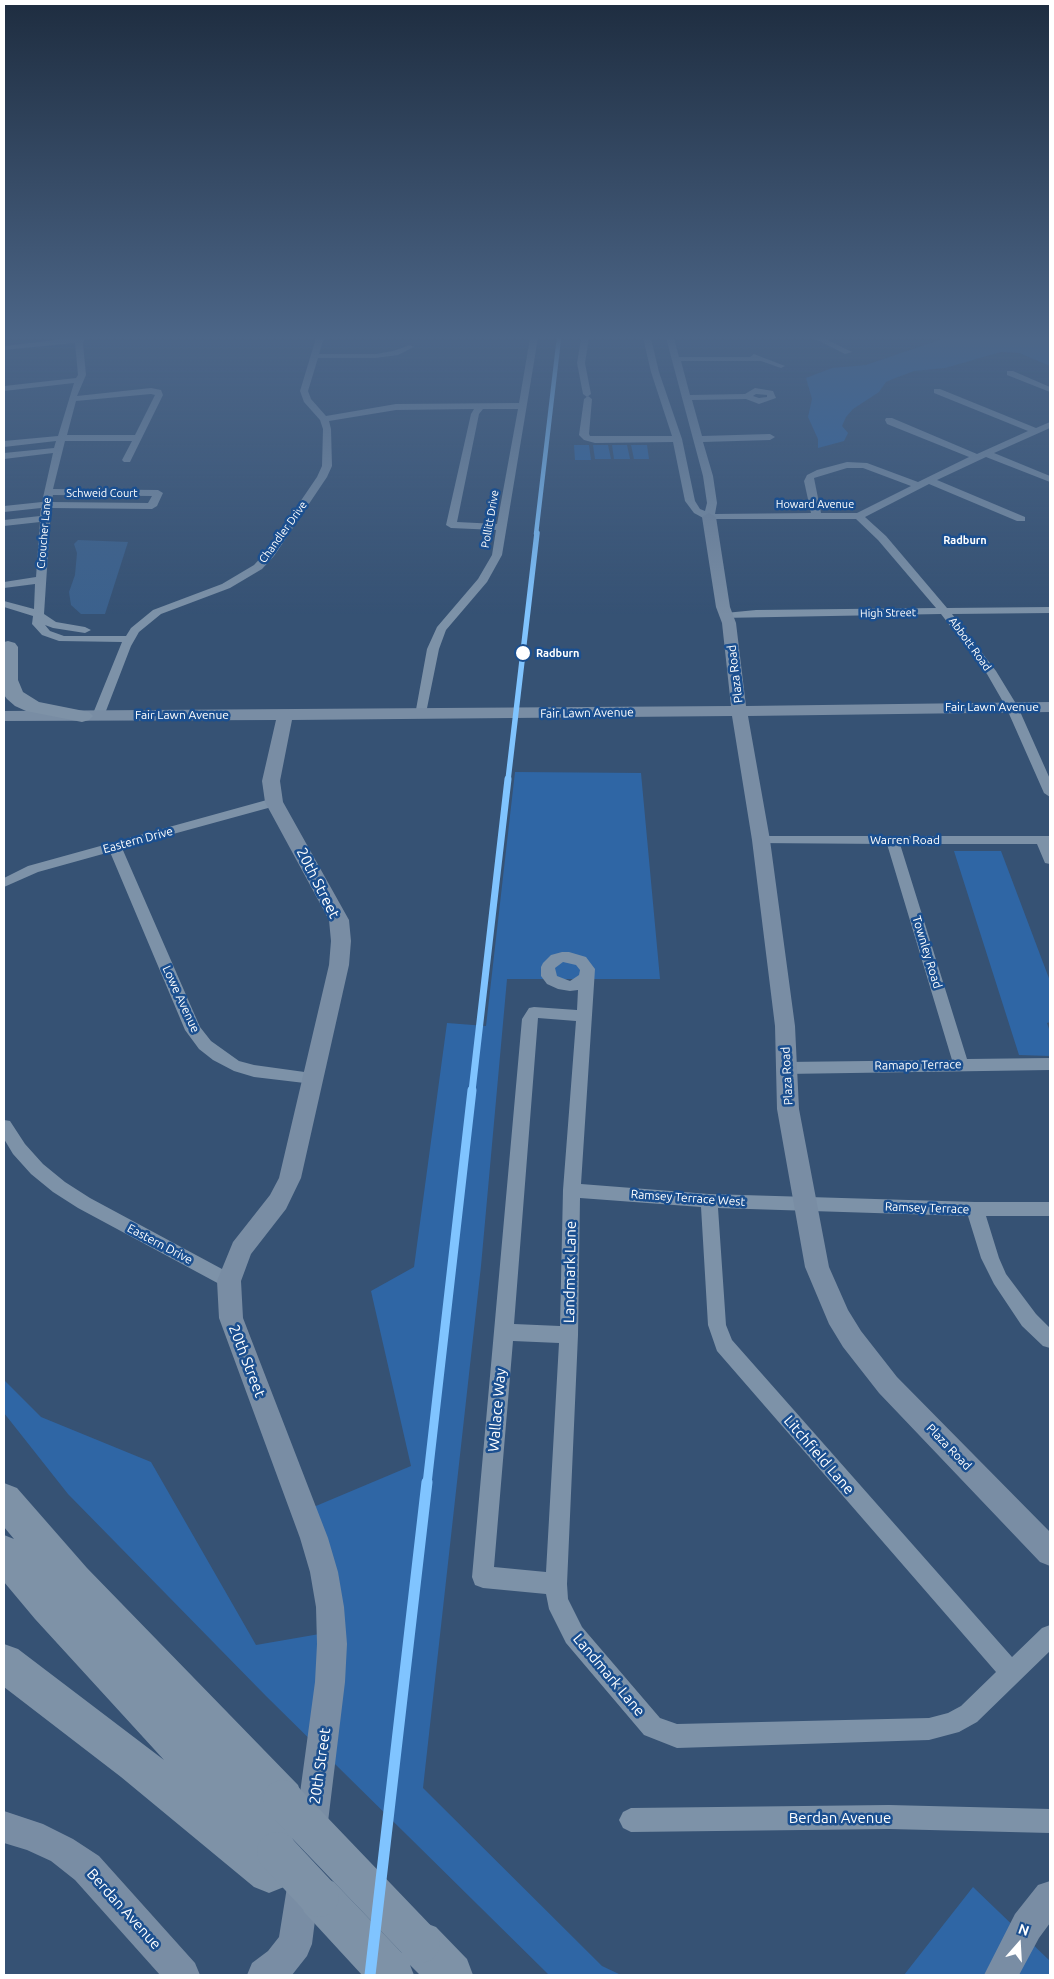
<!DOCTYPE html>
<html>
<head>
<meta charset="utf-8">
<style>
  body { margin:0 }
  #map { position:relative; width:1054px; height:1979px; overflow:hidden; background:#365274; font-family:Ubuntu,sans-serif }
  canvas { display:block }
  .frame { position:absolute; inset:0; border:5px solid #fff; pointer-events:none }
  .north { position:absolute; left:994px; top:1919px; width:50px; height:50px; -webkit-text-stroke:4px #1b4f8f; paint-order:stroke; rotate:19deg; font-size:14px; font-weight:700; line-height:20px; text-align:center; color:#fff }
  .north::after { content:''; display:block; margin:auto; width:18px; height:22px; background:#fff; clip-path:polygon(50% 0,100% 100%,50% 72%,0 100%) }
</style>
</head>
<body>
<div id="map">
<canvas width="1054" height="1979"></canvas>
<div class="frame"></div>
<div class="north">N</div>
</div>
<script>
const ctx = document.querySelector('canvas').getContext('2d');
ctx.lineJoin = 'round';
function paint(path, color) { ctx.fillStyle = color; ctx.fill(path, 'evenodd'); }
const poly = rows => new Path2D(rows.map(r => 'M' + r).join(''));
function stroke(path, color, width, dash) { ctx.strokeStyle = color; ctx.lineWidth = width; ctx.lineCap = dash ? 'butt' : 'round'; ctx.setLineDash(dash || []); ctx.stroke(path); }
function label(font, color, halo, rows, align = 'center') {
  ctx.font = font + ' Ubuntu,sans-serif'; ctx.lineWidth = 5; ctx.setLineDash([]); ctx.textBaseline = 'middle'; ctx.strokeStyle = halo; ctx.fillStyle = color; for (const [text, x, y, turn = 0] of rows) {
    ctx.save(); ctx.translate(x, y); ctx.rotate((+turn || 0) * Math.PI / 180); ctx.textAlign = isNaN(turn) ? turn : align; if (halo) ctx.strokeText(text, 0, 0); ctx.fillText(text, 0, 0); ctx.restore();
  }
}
paint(poly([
  [945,338,1050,338,1050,366,1019,353,1001,352,945,368,914,371,898,377,886,382,879,392,853,409,846,417,842,426,848,433,844,441,818,448,818,439,808,417,812,399,806,378,832,368,866,365],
  [574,445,589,445,591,460,575,460],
  [593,445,608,445,611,459,595,459],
  [612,445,627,445,630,459,614,459],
  [631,445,647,445,649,459,634,459],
  [515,772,641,773,660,979,507,979,481,1266,423,1788,602,1966,621,1975,549,1975,266,1696,68,1494,4,1413,4,1380,41,1417,151,1462,256,1645,331,1632,304,1511,411,1466,371,1291,414,1267,447,1023,486,1026],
  [954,851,1001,851,1050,981,1050,1022,1047,1023,1050,1032,1050,1056,1019,1055],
  [973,1887,1050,1961,1050,1975,904,1975]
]), '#2f66a5');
paint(poly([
  [78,540,128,542,105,614,81,614,71,605,69,592,75,575,77,553,74,544]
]), '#3b618d');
paint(poly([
  [71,338,85,338,83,343,86,375,77,396,151,388,161,390,163,395,130,462,124,462,122,460,132,441,65,441,53,489,158,490,163,493,157,506,152,509,51,508,44,614,56,622,85,627,91,630,85,633,53,628,45,625,50,631,64,636,126,636,131,628,153,610,222,584,254,565,266,552,317,477,322,466,323,429,320,420,304,402,300,391,316,338,324,338,319,354,376,354,393,351,410,345,414,347,398,355,376,358,318,358,308,391,311,399,326,416,396,404,519,403,530,338,538,338,502,555,487,582,446,630,439,649,425,718,417,718,415,715,427,649,437,627,478,579,492,555,496,530,451,528,446,525,471,414,474,409,396,410,329,421,331,429,332,466,327,477,274,556,262,569,230,588,161,614,139,632,131,646,104,716,98,720,92,716,122,642,59,641,42,635,32,624,33,616,4,607,4,601,34,609,35,584,4,588,4,582,36,577,40,522,4,526,4,520,40,516,41,508,4,512,4,506,42,502,53,453,4,459,4,453,54,448,56,441,4,447,4,441,58,436,74,383,4,391,4,386,76,378,78,375,75,343,4,350,4,346,71,338],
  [151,394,155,395,135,435,67,435,76,401,151,394],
  [483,409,518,409,497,524,457,522,479,414,483,409],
  [53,495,152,496,148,503,51,502,53,495],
  [581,338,589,338,585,363,591,394,587,397,583,394,577,363,581,338],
  [643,338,651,338,659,372,682,439,695,501,700,509,705,511,707,503,703,476,666,338,674,338,679,357,750,357,754,354,785,366,781,368,761,361,681,361,690,395,745,394,755,388,773,391,776,398,759,404,746,399,692,400,702,436,770,434,775,437,770,440,703,442,713,476,717,503,715,514,811,513,804,481,807,475,817,470,847,462,867,463,918,482,969,457,887,424,885,420,886,418,892,418,977,454,1028,431,934,393,934,389,940,389,1036,428,1050,422,1050,428,994,453,1050,476,1050,482,986,457,937,480,1025,517,1025,521,1017,521,929,484,865,517,886,536,947,608,1050,607,1050,613,952,614,996,671,1018,707,1050,779,1050,797,1044,793,1006,707,987,674,941,614,721,618,720,616,725,613,756,610,936,608,878,540,856,519,705,519,694,513,685,501,673,442,595,443,584,440,579,435,584,399,588,396,592,399,589,434,590,436,672,436,651,372,643,338],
  [756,394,767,395,767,397,759,398,753,396,756,394],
  [847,468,863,468,911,486,857,513,821,513,814,478,847,468],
  [813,338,824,338,852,352,845,354,813,338],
  [1007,371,1013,371,1050,387,1050,392,1007,375,1007,371],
  [274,798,280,802,279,805,122,848,200,1027,211,1041,239,1061,254,1065,319,1074,321,1078,319,1082,313,1084,254,1077,234,1071,213,1060,199,1049,185,1030,110,852,38,872,4,887,4,878,28,866,274,798],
  [761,836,1050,836,1050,864,1045,863,1037,844,900,844,967,1059,1050,1058,1050,1070,785,1074,779,1072,777,1068,779,1064,785,1062,952,1060,887,844,756,843,754,840,756,837,761,836],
  [562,952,569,952,586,957,595,969,581,1184,709,1194,975,1202,1050,1202,1050,1216,986,1216,999,1258,1006,1274,1036,1314,1050,1328,1050,1348,1043,1346,1022,1326,994,1284,981,1258,968,1216,718,1208,726,1325,732,1340,1012,1657,1042,1628,1050,1625,1050,1651,977,1722,959,1732,929,1740,677,1748,644,1735,566,1643,549,1609,546,1594,483,1588,475,1585,472,1577,522,1019,529,1008,534,1007,577,1010,578,990,570,991,558,989,547,984,541,976,541,967,543,963,551,955,562,952],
  [563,962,576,965,580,970,579,975,570,981,557,976,555,968,563,962],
  [538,1018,576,1021,563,1190,560,1326,514,1324,538,1018],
  [580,1198,701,1207,708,1325,717,1351,996,1672,961,1706,948,1713,929,1718,677,1724,660,1718,582,1627,568,1599,567,1584,578,1335,580,1198],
  [513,1341,559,1343,546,1572,494,1567,513,1341],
  [4,1120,10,1121,25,1144,43,1164,65,1182,90,1198,235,1276,238,1281,235,1286,229,1289,223,1286,78,1208,53,1192,31,1174,13,1154,4,1139,4,1120],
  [889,1805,1050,1809,1050,1833,889,1829,631,1832,623,1828,619,1820,623,1812,631,1808,889,1805]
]), '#7d92a8');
paint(poly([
  [709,513,716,517,730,607,736,623,746,706,1050,702,1050,712,748,716,770,840,795,1026,799,1109,829,1267,848,1310,861,1331,897,1377,1050,1532,1050,1566,1040,1562,879,1393,843,1347,829,1324,805,1267,777,1109,775,1026,752,840,732,716,292,720,280,781,283,802,349,920,351,941,349,965,301,1178,286,1209,251,1254,241,1281,243,1318,328,1538,338,1572,344,1607,347,1644,345,1682,327,1830,322,1841,311,1846,300,1841,295,1830,315,1682,317,1644,316,1607,310,1572,300,1538,219,1318,217,1281,233,1242,270,1195,279,1178,329,965,331,941,329,920,265,802,262,781,276,720,4,721,4,711,731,706,722,623,716,607,702,517,709,513],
  [4,1811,43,1824,73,1839,99,1856,195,1963,200,1975,160,1975,75,1880,51,1861,27,1850,4,1843,4,1811],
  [304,1865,316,1869,320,1881,312,1944,307,1956,292,1975,247,1975,252,1963,268,1951,279,1937,288,1881,292,1869,304,1865],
  [1050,1881,1050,1923,1039,1938,1019,1975,984,1975,1015,1914,1038,1885,1050,1881]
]), '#798da4');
paint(poly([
  [8,641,15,643,18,647,18,680,23,692,39,702,89,712,93,716,89,720,82,722,26,711,15,706,7,699,4,695,4,642,8,641],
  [4,1483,17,1488,87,1568,298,1785,304,1800,298,1815,283,1821,273,1817,292,1837,298,1852,292,1867,289,1868,290,1872,284,1887,269,1893,254,1887,121,1777,4,1687,4,1644,18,1649,164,1760,35,1619,4,1582,4,1535,14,1539,4,1527,4,1483],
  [319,1875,334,1882,402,1953,398,1943,404,1927,420,1921,436,1927,467,1959,473,1975,420,1975,410,1965,414,1975,362,1975,304,1912,297,1897,304,1882,319,1875]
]), '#7e92a7');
stroke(poly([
  [283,1800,420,1943],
  [277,1852,319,1897]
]), '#7e92a7', 40);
stroke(poly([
  [536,534,559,338]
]), '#80c4ff', 4.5);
stroke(poly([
  [508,780,537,533]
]), '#80c4ff', 5.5);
stroke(poly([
  [472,1091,508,779]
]), '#80c4ff', 7);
stroke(poly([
  [427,1484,472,1090]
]), '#80c4ff', 9);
stroke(poly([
  [370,1975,427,1482]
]), '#80c4ff', 11);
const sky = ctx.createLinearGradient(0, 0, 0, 615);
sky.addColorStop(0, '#1e2d40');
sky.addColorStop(0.55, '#4c6688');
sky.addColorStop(1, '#4c668800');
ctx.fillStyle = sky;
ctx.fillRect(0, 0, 1054, 615);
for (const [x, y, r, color] of [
  [523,653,8,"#fff"]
]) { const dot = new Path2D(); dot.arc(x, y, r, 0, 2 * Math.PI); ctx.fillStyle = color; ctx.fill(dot); stroke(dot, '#1b4f8f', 2); }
label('11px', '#fff', '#1b4f8f', [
  ["Schweid Court",102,493],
  ["Howard Avenue",815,504],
  ["Pollitt Drive",490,519,-80],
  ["Chandler Drive",283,532,-54],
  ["Croucher Lane",44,533,-85],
  ["High Street",888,613,-1],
  ["Abbott Road",970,644,54]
]);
label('bold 11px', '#fff', '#1b4f8f', [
  ["Radburn",965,540]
]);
label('bold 11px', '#fff', '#1b4f8f', [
  ["Radburn",536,653]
], 'left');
label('12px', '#fff', '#1b4f8f', [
  ["Plaza Road",735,674,-97],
  ["Fair Lawn Avenue",992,707],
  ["Fair Lawn Avenue",587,713,-1],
  ["Fair Lawn Avenue",182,715],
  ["Eastern Drive",138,840,-15],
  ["Warren Road",905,840],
  ["Townley Road",927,952,73],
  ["Lowe Avenue",181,999,65],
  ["Ramapo Terrace",918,1065,-1],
  ["Plaza Road",787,1076,-93],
  ["Ramsey Terrace West",688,1198,4],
  ["Ramsey Terrace",927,1208,2],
  ["Eastern Drive",160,1244,28],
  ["Plaza Road",949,1447,46]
]);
label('15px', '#fff', '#1b4f8f', [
  ["20th Street",318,883,63],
  ["Landmark Lane",570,1272,-89],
  ["20th Street",247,1361,69],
  ["Wallace Way",497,1410,-85],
  ["Litchfield Lane",819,1455,49],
  ["Landmark Lane",609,1675,50],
  ["20th Street",320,1766,-82],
  ["Berdan Avenue",840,1818],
  ["Berdan Avenue",124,1909,48]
]);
</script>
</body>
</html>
